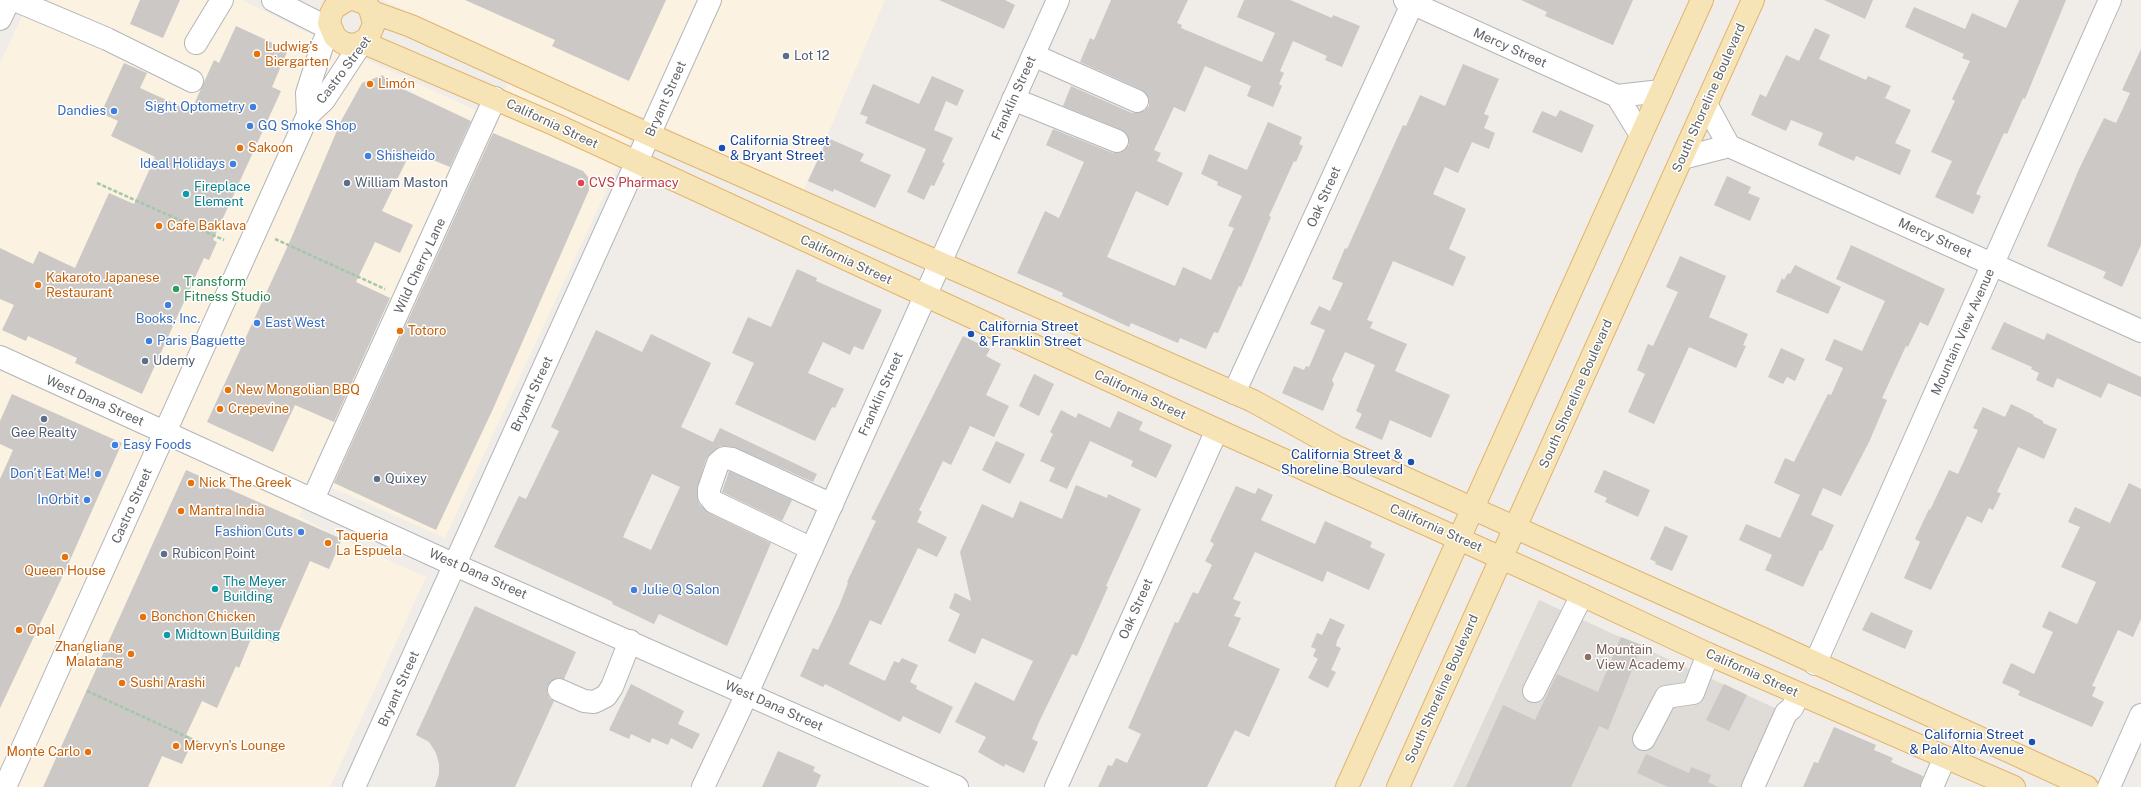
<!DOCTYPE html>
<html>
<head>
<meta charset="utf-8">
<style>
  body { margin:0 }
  canvas { display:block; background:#f0ede8 }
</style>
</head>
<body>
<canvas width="2141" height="787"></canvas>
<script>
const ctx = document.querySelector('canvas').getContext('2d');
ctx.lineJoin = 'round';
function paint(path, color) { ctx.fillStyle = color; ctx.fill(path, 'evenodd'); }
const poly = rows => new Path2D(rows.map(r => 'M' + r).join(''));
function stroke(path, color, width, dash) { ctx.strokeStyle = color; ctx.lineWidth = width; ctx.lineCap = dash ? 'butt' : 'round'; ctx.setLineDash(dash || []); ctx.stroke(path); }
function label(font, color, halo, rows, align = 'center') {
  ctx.font = font + ' "Public Sans",sans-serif'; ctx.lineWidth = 3; ctx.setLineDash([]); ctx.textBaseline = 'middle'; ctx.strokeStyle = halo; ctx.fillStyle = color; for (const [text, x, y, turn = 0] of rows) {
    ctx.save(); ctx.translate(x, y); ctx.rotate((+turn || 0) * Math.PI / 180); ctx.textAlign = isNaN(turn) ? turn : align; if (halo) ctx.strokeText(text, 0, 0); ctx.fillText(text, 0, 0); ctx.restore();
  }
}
paint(poly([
  [30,0,242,0,302,30,486,115,299,516,342,539,426,577,330,787,0,787,0,63],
  [382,0,885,0,803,192,641,116,445,538,328,486,518,61]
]), '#fbf2e2');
paint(poly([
  [1539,600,1786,713,1752,787,1453,787]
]), '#dfdcd7');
paint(poly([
  [140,0,180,0,163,38,130,24],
  [465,0,666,0,629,81,552,46,555,40],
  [939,0,1005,0,1015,5,1004,29],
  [1111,0,1188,0,1177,23,1182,25,1181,28,1262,62,1275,33,1237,17,1244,0,1290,0,1332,18,1333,15,1360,26,1342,67,1325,60,1327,56,1293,41,1280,71,1284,73,1279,84,1282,86,1273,107,1247,96,1251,86,1205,66,1185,112,1174,107,1154,150,1161,153,1157,161,1183,173,1168,206,1136,191,1107,257,1175,286,1183,267,1211,280,1234,228,1228,226,1242,196,1217,185,1218,182,1201,174,1209,154,1247,170,1268,122,1302,137,1299,144,1303,146,1296,162,1294,161,1269,216,1271,217,1241,287,1239,286,1218,333,1214,332,1206,349,1180,338,1178,343,1131,323,1129,327,1062,296,1063,293,1017,273,1045,211,1059,218,1084,162,1046,145,1053,129,1113,153,1124,151,1129,145,1127,134,1122,130,1063,106,1071,86,1132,113,1144,111,1149,106,1149,99,1142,90,1080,62,1090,38,1094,40],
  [1521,0,1633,0,1613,45,1545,16,1547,12],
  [1824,0,1873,0,1865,19],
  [2019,0,2066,0,2025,99,2023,98,2007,134,2004,133,1976,194,1981,196,1973,214,1935,197,1952,161,1931,152,1955,101,1952,99,1970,61,1962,58,1964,54,1905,27,1914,7,1965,29,1972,13,2006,28],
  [236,26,288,50,272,87,281,91,213,240,217,242,209,260,204,258,142,394,75,363,77,358,28,336,26,341,2,330,14,305,0,299,0,248,33,264,39,251,75,268,109,193,134,204,155,157,111,136,118,121,101,113,124,63,147,73,140,88,191,111,214,60,219,63],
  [1815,28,1830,35,1819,59,1866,80,1868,76,1891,86,1885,98,1911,110,1895,143,1911,150,1900,175,1856,156,1854,161,1818,145,1823,133,1791,120,1786,131,1751,115,1760,94,1766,97,1786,55,1799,61],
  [2141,49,2141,245,2122,287,2103,278,2106,272,2047,246,2079,169,2104,118,2116,123,2130,93,2122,90],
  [1463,64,1499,79,1484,114,1489,116,1484,128,1495,133,1489,149,1472,142,1458,173,1445,167,1433,194,1466,209,1449,249,1466,257,1453,286,1393,261,1367,320,1373,322,1370,328,1407,344,1395,371,1450,395,1431,438,1390,420,1382,440,1355,428,1362,414,1356,411,1375,365,1345,352,1332,380,1334,384,1323,411,1282,393,1294,366,1304,370,1306,366,1309,367,1325,330,1310,324,1319,306,1330,311,1343,283,1332,279,1345,248,1347,249,1403,125,1406,126,1420,95,1445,106],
  [383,75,386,81,471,121,450,167,411,151,382,211,413,225,400,253,375,242,356,282,390,298,334,422,295,405,273,452,207,422,290,241,341,121,362,83],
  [932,76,964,90,957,106,946,101,934,130,953,138,942,162,945,163,934,186,931,185,924,200,907,192,926,149,865,123,868,117,860,114,873,84,919,104],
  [1560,110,1594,125,1582,153,1532,132,1542,111,1556,117],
  [493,133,583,171,588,177,589,190,493,409,436,530,334,483],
  [828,138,864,154,860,161,891,175,875,208,834,189,833,192,808,181],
  [1727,176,1751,187,1748,193,1760,198,1750,221,1714,205],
  [1851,245,1945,289,1928,326,1920,322,1908,347,1906,346,1882,398,1887,400,1869,442,1841,496,1823,488,1811,515,1834,525,1822,551,1820,550,1803,587,1765,570,1772,555,1739,540,1746,524,1780,538,1800,495,1774,483,1785,458,1794,462,1828,394,1831,395,1843,368,1825,360,1834,339,1862,351,1885,301,1836,279],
  [1680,256,1726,276,1709,317,1748,334,1743,345,1746,346,1736,368,1689,347,1654,424,1628,412,1645,374,1637,370,1648,344,1653,346,1678,292,1666,287],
  [1795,265,1841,287,1828,314,1776,292,1782,278,1784,280,1788,273,1790,274],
  [797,269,817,278,816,281,882,310,863,350,854,346,850,355,823,342,808,373,844,389,835,408,832,407,815,441,735,404,754,363,732,353,748,317,771,327],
  [2004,322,2044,340,2047,333,2141,377,2141,397,2108,383,2101,398,2057,378,2053,388,2036,380,2039,373,2031,369,2032,367,1991,349],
  [596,330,642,352,651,334,711,363,681,427,713,442,720,428,817,474,813,482,734,447,720,446,706,459,697,489,699,504,709,513,771,543,727,646,659,614,654,624,612,604,613,602,494,547,519,496,526,499,559,431,551,427],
  [652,474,680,487,651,550,623,537],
  [963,336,990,349,986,356,1001,364,986,395,1009,406,994,437,970,426,951,465,943,461,919,510,922,512,917,522,947,537,937,557,918,548,881,625,870,620,849,664,885,681,894,661,899,663,902,658,918,665,910,682,917,686,916,689,953,707,940,734,903,716,900,722,825,684,823,687,800,676,813,648,818,650,839,606,848,583,847,582,876,521,871,519],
  [1781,348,1805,359,1795,381,1787,377,1783,384,1768,377],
  [1034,374,1054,384,1039,416,1019,406],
  [12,394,122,443,66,569,0,708,0,479,13,450,0,444,0,421],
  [2011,404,2034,415,2033,416,2043,421,2043,423,2057,429,2044,459,2018,447,1997,492,2001,493,1993,510,1989,508,1982,523,1967,516,1931,590,1904,578,1920,542,1915,539,1929,509,1930,510,1949,470,1958,474,1978,430,1973,428,1983,407,2005,417],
  [1061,410,1076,418,1078,413,1110,428,1118,411,1143,422,1139,430,1172,445,1156,478,1131,466,1133,461,1090,441,1067,489,1049,481,1055,468,1040,461,1053,434,1050,432],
  [996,441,1025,454,1010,484,982,470],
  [186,470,342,539,329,569,310,561,274,643,253,634,239,668,236,666,217,708,202,701,186,735,194,739,182,764,162,756,148,787,43,787],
  [1604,470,1650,490,1638,517,1605,502,1607,498,1594,492],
  [729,471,792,500,782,521,722,492],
  [2129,483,2141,489,2141,619,2133,637,2118,630,2092,686,2096,687,2092,696,2104,702,2092,727,2018,695,2020,691,2002,683,2011,663,2034,674,2053,632,2042,627,2049,611,2077,624,2096,582,2061,567,2080,527,2068,522,2075,507,2110,523],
  [1076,485,1107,498,1108,494,1141,509,1106,586,1108,587,1077,656,1072,654,1040,720,1032,739,1038,742,1024,773,1005,764,1004,767,978,752,986,737,955,722,975,682,1014,701,1033,661,982,638,975,654,948,641,960,614,949,608,955,593,971,601,960,552,982,504,1013,518,1020,501,1062,519],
  [1236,486,1255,494,1258,488,1273,495,1261,520,1315,544,1325,521,1372,542,1370,547,1385,554,1369,590,1327,571,1323,582,1255,552,1233,599,1241,602,1234,616,1241,618,1228,646,1280,669,1249,737,1235,730,1207,787,1098,787,1108,765,1112,766,1116,758,1127,763,1141,734,1128,728,1175,622,1178,623,1193,592,1198,594,1212,565,1205,561,1214,544,1210,541],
  [1665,526,1688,536,1672,571,1655,564,1656,562,1650,559],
  [475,606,576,652,564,679,557,678,548,685,547,692,549,698,554,701,515,787,435,787,439,774,439,764,436,753,429,742,416,735],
  [1871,612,1913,631,1905,649,1862,630],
  [1330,618,1345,625,1337,641,1336,646,1341,648,1331,670,1336,672,1328,688,1308,678,1318,659,1313,656,1316,649,1311,647,1317,633,1322,635],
  [1621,637,1642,645,1608,730,1599,726,1571,787,1466,787,1503,705,1535,720,1557,674,1598,692],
  [631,684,684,711,678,724,700,734,692,749,671,738,668,745,652,738,650,743,631,734,629,739,609,730],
  [1724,684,1747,695,1729,731,1706,720],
  [1834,727,1876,745,1874,750,1893,758,1891,762,1923,776,1920,787,1803,787,1814,762,1818,763],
  [778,751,815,767,813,771,821,775,816,787,762,787],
  [1646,754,1689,773,1691,767,1711,775,1708,782,1718,787,1668,787,1637,773]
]), '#cbc8c5');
const minor = poly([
  [15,0,107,39,192,81],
  [273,0,330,29,322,46,307,93,308,115],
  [1405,0,1617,96,1661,91],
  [0,19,9,0],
  [196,43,222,0],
  [1033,55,1137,101],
  [1617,96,1641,135],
  [1013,99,1117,141],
  [1706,104,1729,146,2141,331],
  [1682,158,1729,146],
  [0,357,455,565,957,787],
  [1234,393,1414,0],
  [313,499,495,98],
  [812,549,714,502,709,496,709,489,718,463,724,458,732,459,832,505],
  [1815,664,2110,0],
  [559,690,584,701,594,702,606,696,612,687,630,641],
  [1534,691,1582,595],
  [1644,739,1666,697,1693,693,1708,654],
  [5,787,308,115,324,100,362,42],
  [354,787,710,0],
  [703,787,739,711,1058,0],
  [1056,787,1217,430],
  [1753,787,1786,713,1792,708,1799,694],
  [1932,787,1945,757],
  [2109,787,2141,715]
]);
const major = poly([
  [347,0,334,8,331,14,329,23,335,37,343,43,351,45,358,44,368,38,374,24,370,9,365,3,356,0],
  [372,12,411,26,650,135,1253,401,1338,448,1759,637,2087,787],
  [362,42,556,125,1217,430,1539,575,1708,654,2014,787],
  [1347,787,1702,0],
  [1398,787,1753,0]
]);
stroke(minor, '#b3b5b9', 24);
stroke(major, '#e3b36e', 24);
stroke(poly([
  [97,183,224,240],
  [275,239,385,289],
  [87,691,209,747]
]), '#a3c7a9', 2.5, [4, 2]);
stroke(minor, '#fff', 22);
stroke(major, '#f7e4b6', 22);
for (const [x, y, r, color] of [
  [257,54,4,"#e8710a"],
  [786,56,4,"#5c6f8a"],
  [370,84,4,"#e8710a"],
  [253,107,4,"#3f7fe0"],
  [114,111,4,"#3f7fe0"],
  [250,126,4,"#3f7fe0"],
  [240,148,4,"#e8710a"],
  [722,148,4,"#1a4fb4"],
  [368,156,4,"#3f7fe0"],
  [233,164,4,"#3f7fe0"],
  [347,183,4,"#5c6f8a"],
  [581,183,4,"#e0444e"],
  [186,194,4,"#0f9aa8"],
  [159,226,4,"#e8710a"],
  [38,285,4,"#e8710a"],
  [176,289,4,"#2e9e5b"],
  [168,305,4,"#3f7fe0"],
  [257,323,4,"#3f7fe0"],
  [400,331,4,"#e8710a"],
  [971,334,4,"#1a4fb4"],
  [149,341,4,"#3f7fe0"],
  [145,361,4,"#5c6f8a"],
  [228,390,4,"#e8710a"],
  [220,409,4,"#e8710a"],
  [44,419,4,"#5c6f8a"],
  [115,445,4,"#3f7fe0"],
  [1411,462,4,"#1a4fb4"],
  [98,474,4,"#3f7fe0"],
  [377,479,4,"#5c6f8a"],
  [191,483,4,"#e8710a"],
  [87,500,4,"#3f7fe0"],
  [181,511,4,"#e8710a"],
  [301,532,4,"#3f7fe0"],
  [328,543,4,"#e8710a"],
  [164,554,4,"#5c6f8a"],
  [65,557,4,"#e8710a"],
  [215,589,4,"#0f9aa8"],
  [634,590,4,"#3f7fe0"],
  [143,617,4,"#e8710a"],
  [19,630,4,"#e8710a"],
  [167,635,4,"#0f9aa8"],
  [131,654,4,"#e8710a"],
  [1588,657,4,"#8d6e63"],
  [122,683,4,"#e8710a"],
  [2032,742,4,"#1a4fb4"],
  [176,746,4,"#e8710a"],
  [88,752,4,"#e8710a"]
]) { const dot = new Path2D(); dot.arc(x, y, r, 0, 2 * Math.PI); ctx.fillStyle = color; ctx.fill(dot); stroke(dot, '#fff', 1.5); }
label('13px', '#c56008', '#fff', [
  ["Ludwig's",265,47],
  ["Biergarten",265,62],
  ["Limón",378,84],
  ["Sakoon",248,148],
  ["Cafe Baklava",167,226],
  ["Kakaroto Japanese",46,278],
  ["Restaurant",46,293],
  ["Totoro",408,331],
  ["New Mongolian BBQ",236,390],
  ["Crepevine",228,409],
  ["Nick The Greek",199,483],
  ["Mantra India",189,511],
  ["Taqueria",336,536],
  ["La Espuela",336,551],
  ["Queen House",65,571,"center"],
  ["Bonchon Chicken",151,617],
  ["Opal",27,630],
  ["Zhangliang",123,647,"right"],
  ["Malatang",123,662,"right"],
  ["Sushi Arashi",130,683],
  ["Mervyn's Lounge",184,746],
  ["Monte Carlo",80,752,"right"]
], 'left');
label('13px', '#5f6367', '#fff', [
  ["Mercy Street",1510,48,24],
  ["Castro Street",344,70,-53],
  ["Franklin Street",1014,98,-66],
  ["South Shoreline Boulevard",1709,98,-66],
  ["Bryant Street",666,99,-66],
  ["California Street",552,124,25],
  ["Oak Street",1324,197,-66],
  ["Mercy Street",1935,238,24],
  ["California Street",846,260,25],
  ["Wild Cherry Lane",420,266,-65],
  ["Mountain View Avenue",1963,332,-66],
  ["Bryant Street",532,394,-65],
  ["Franklin Street",881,394,-66],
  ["South Shoreline Boulevard",1576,394,-66],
  ["California Street",1140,395,25],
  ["West Dana Street",95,401,24],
  ["Castro Street",132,506,-66],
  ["California Street",1436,528,24],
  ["West Dana Street",478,574,24],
  ["Oak Street",1136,609,-66],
  ["California Street",1752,673,24],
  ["Bryant Street",399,689,-66],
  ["South Shoreline Boulevard",1442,689,-66],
  ["West Dana Street",774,706,24]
]);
label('13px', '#4e5e75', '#fff', [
  ["Lot 12",794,56],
  ["William Maston",355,183],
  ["Udemy",153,361],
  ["Gee Realty",44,433,"center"],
  ["Quixey",385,479],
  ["Rubicon Point",172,554]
], 'left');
label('13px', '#366cbe', '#fff', [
  ["Sight Optometry",245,107],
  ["Dandies",106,111],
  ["GQ Smoke Shop",258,126,"left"],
  ["Shisheido",376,156,"left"],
  ["Ideal Holidays",225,164],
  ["Books, Inc.",168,319,"center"],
  ["East West",265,323,"left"],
  ["Paris Baguette",157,341,"left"],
  ["Easy Foods",123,445,"left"],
  ["Don’t Eat Me!",90,474],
  ["InOrbit",79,500],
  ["Fashion Cuts",293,532],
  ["Julie Q Salon",642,590,"left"]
], 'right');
label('13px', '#164399', '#fff', [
  ["California Street",730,141],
  ["& Bryant Street",730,156],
  ["California Street",979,327],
  ["& Franklin Street",979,342],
  ["California Street &",1403,455,"right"],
  ["Shoreline Boulevard",1403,470,"right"],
  ["California Street",2024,735,"right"],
  ["& Palo Alto Avenue",2024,750,"right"]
], 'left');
label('13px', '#be3a42', '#fff', [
  ["CVS Pharmacy",589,183]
], 'left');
label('13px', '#0d838f', '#fff', [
  ["Fireplace",194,187],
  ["Element",194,202],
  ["The Meyer",223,582],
  ["Building",223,597],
  ["Midtown Building",175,635]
], 'left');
label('13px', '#27864d', '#fff', [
  ["Transform",184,282],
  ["Fitness Studio",184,297]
], 'left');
label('13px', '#785e54', '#fff', [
  ["Mountain",1596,650],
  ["View Academy",1596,665]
], 'left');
</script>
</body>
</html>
